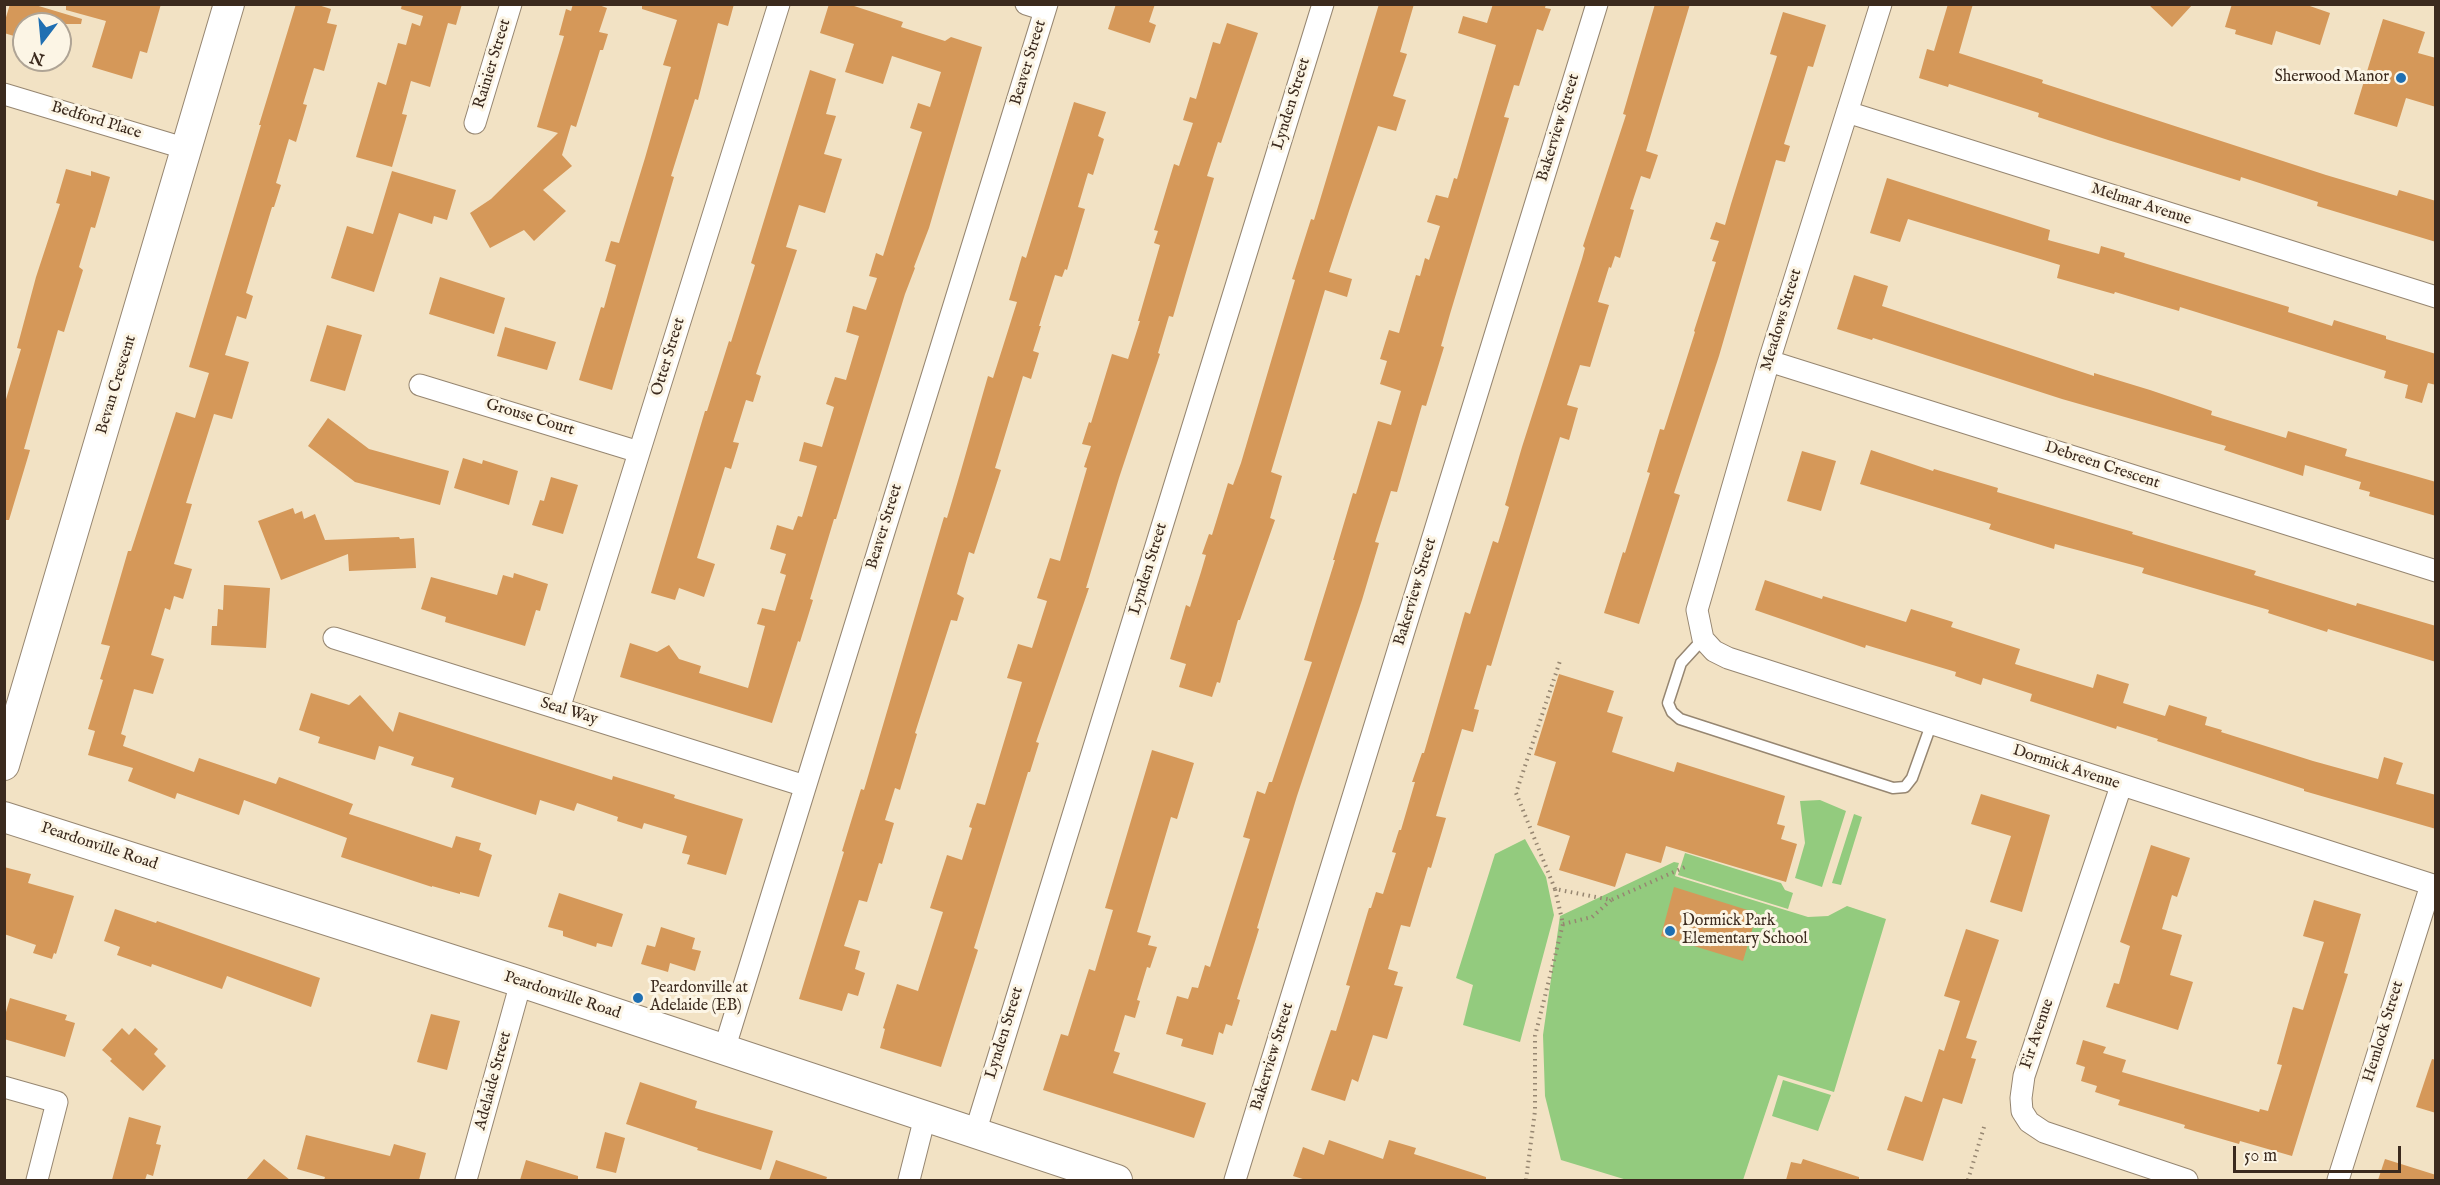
<!DOCTYPE html>
<html>
<head>
<meta charset="utf-8">
<style>
  body { margin:0 }
  #map { position:relative; width:2440px; height:1185px; overflow:hidden; background:#f2e2c4; font-family:"IM FELL English",serif }
  canvas { display:block }
  .frame { position:absolute; inset:0; border:6px solid #3b2a1e; pointer-events:none }
  .north { position:absolute; left:12px; top:12px; width:60px; height:60px; box-sizing:border-box; background:#fcf5e5; border:2px solid #afa495; border-radius:50%; rotate:196deg; font-size:16px; font-weight:700; line-height:24px; text-align:center; color:#3b2a1e }
  .north::after { content:''; display:block; margin:auto; width:21px; height:27px; background:#1f6fb2; clip-path:polygon(50% 0,100% 100%,50% 72%,0 100%) }
  .scale { position:absolute; left:2233px; top:1146px; width:168px; height:27px; box-sizing:border-box; border:3px solid #3b2a1e; border-top:0; padding-left:8px; font-size:18px; line-height:21px; white-space:nowrap; color:#3b2a1e; -webkit-text-stroke:4px #fcf5e5; paint-order:stroke }
</style>
</head>
<body>
<div id="map">
<canvas width="2440" height="1185"></canvas>
<div class="frame"></div>
<div class="north">N</div>
<div class="scale">50 m</div>
</div>
<script>
const ctx = document.querySelector('canvas').getContext('2d');
ctx.lineJoin = 'round';
function paint(path, color) { ctx.fillStyle = color; ctx.fill(path, 'evenodd'); }
const poly = rows => new Path2D(rows.map(r => 'M' + r).join(''));
function stroke(path, color, width, dash) { ctx.strokeStyle = color; ctx.lineWidth = width; ctx.lineCap = dash ? 'butt' : 'round'; ctx.setLineDash(dash || []); ctx.stroke(path); }
function label(font, color, halo, rows, align = 'center') {
  ctx.font = font + ' "IM FELL English",serif'; ctx.lineWidth = 6; ctx.setLineDash([]); ctx.textBaseline = 'middle'; ctx.strokeStyle = halo; ctx.fillStyle = color; for (const [text, x, y, turn = 0] of rows) {
    ctx.save(); ctx.translate(x, y); ctx.rotate((+turn || 0) * Math.PI / 180); ctx.textAlign = isNaN(turn) ? turn : align; if (halo) ctx.strokeText(text, 0, 0); ctx.fillText(text, 0, 0); ctx.restore();
  }
}
paint(poly([
  [1820,800,1846,811,1822,887,1795,878,1805,843,1800,801],
  [1854,814,1862,817,1841,885,1832,883],
  [1525,839,1546,877,1554,915,1520,1042,1463,1025,1473,985,1456,978,1495,854],
  [1685,853,1781,883,1785,890,1793,893,1788,909,1678,875],
  [1674,862,1679,863,1675,876,1808,917,1828,916,1847,906,1886,919,1834,1092,1778,1075,1743,1180,1627,1180,1561,1160,1545,1096,1543,1035,1560,916],
  [1783,1080,1831,1095,1818,1131,1772,1116]
]), '#93cb7e');
paint(poly([
  [10,4,32,4,82,19,81,24,24,24,24,39,4,33,4,24],
  [66,4,161,4,147,53,140,51,132,79,92,67,106,21,66,10],
  [296,4,315,4,331,9,327,23,337,25,324,71,314,68,303,104,307,105,296,142,289,139,276,183,281,185,274,207,272,207,246,293,253,296,246,319,237,316,225,355,249,362,232,419,214,414,186,503,192,504,174,564,192,569,183,599,174,596,170,610,165,608,151,655,164,659,153,694,134,689,121,734,126,736,123,746,194,772,199,758,276,784,279,777,353,804,349,814,452,848,456,836,481,843,479,850,492,855,479,897,460,892,460,894,432,886,432,887,341,857,347,838,244,800,239,815,177,793,175,799,128,781,133,768,88,755,95,731,88,729,103,680,100,679,110,646,101,644,128,551,131,551,176,412,195,418,209,373,189,367,261,125,259,125],
  [402,4,462,4,456,25,448,23,430,87,411,81,402,114,407,115,392,167,356,157,378,82,386,85,398,43,406,45,412,23,420,26,423,16,401,9],
  [573,4,596,4,607,8,599,32,608,34,603,50,600,50,576,127,571,125,562,155,572,166,543,190,566,211,534,241,524,230,490,248,470,213,491,199,558,133,537,127,564,36,559,35,566,9,571,11],
  [642,4,734,4,728,26,718,23,698,100,695,99,671,176,674,177,612,390,579,380,601,307,604,308,616,265,605,261,611,241,619,243,645,158,671,67,663,65,677,20,642,9],
  [829,4,848,4,903,22,901,27,945,41,951,37,982,47,929,228,914,267,915,268,905,294,836,519,834,519,810,599,813,600,800,642,798,641,772,723,620,677,630,643,657,652,669,645,679,659,701,666,699,673,748,688,765,626,757,624,762,608,775,611,786,575,780,573,786,554,770,549,777,525,793,530,798,516,802,517,817,466,799,461,804,442,822,447,834,407,826,404,835,377,846,380,859,336,846,332,853,306,866,310,877,278,869,276,876,253,883,256,922,132,910,128,918,103,930,107,941,72,892,56,883,84,845,72,854,44,820,33],
  [1116,4,1155,4,1149,22,1156,25,1150,43,1108,29],
  [1379,4,1414,4,1400,52,1407,54,1393,96,1406,100,1396,131,1378,126,1349,211,1329,272,1352,279,1347,297,1325,290,1271,472,1282,476,1270,518,1275,520,1240,620,1238,620,1220,683,1217,682,1212,697,1179,687,1186,664,1170,659,1186,605,1190,607,1201,572,1206,555,1202,554,1209,534,1212,535,1228,483,1233,485,1241,463,1295,280,1292,279,1311,219,1314,220],
  [1493,4,1546,4,1545,8,1551,9,1543,31,1537,29,1519,86,1514,85,1504,117,1509,118,1450,314,1441,346,1444,347,1426,406,1422,405,1397,492,1391,491,1375,542,1379,543,1362,600,1297,796,1257,928,1259,929,1237,999,1240,1000,1232,1026,1226,1024,1223,1034,1219,1032,1213,1055,1181,1046,1183,1039,1166,1034,1177,996,1188,999,1192,987,1198,988,1205,965,1210,967,1250,839,1243,837,1257,791,1265,794,1269,782,1272,782,1312,662,1304,660,1335,560,1333,560,1353,493,1356,494,1378,421,1391,425,1401,391,1380,384,1387,361,1380,359,1389,330,1399,333,1416,275,1420,276,1425,258,1429,260,1440,226,1427,222,1436,195,1448,198,1454,178,1457,179,1496,45,1458,33,1463,16,1487,23],
  [1655,4,1690,4,1646,151,1658,155,1650,179,1641,176,1630,209,1634,210,1620,258,1615,256,1611,268,1609,267,1598,302,1609,305,1590,367,1580,365,1567,405,1578,408,1569,440,1560,437,1491,666,1487,665,1474,709,1479,710,1473,732,1462,729,1436,816,1446,818,1431,868,1428,867,1410,927,1401,925,1388,969,1398,972,1394,985,1403,987,1387,1039,1373,1035,1358,1082,1352,1079,1345,1101,1311,1090,1331,1030,1336,1031,1350,986,1346,985,1369,908,1371,908,1376,892,1383,894,1396,853,1392,852,1399,830,1401,830,1415,782,1412,782,1422,753,1424,753,1465,612,1470,614,1493,541,1498,543,1509,507,1505,505,1522,447,1582,259,1585,248,1583,246,1626,115,1623,114],
  [1948,4,1973,4,1959,53,2043,80,2042,83,2326,175,2397,196,2399,190,2436,201,2436,242,2317,206,2318,202,2241,177,2240,181,2108,140,2038,117,2039,113,1949,84,1948,87,1919,78,1927,49,1934,51],
  [2148,4,2193,4,2172,27],
  [2232,4,2304,4,2330,13,2320,45,2276,31,2272,45,2235,34,2236,30,2225,27],
  [1783,12,1826,25,1813,67,1808,66,1784,144,1790,146,1785,162,1776,160,1719,356,1674,493,1680,495,1639,624,1604,613,1623,552,1625,553,1650,473,1647,472,1660,429,1664,430,1695,332,1694,331,1716,262,1712,261,1719,241,1710,239,1716,222,1725,225,1731,204,1777,56,1770,54],
  [2383,19,2425,32,2418,53,2436,58,2436,107,2406,98,2397,127,2354,114],
  [1227,23,1258,33,1221,143,1218,142,1207,176,1214,178,1187,269,1173,317,1169,316,1158,353,1160,354,1119,478,1086,588,1089,588,1036,742,1039,743,1030,772,1028,772,998,870,974,948,978,950,941,1067,880,1048,885,1029,883,1028,897,984,918,991,943,912,930,908,947,855,962,860,972,828,969,827,977,803,985,805,1022,682,1007,678,1018,644,1032,648,1047,601,1037,598,1050,558,1060,561,1087,468,1084,467,1091,446,1082,444,1089,422,1091,423,1112,354,1128,359,1140,321,1138,321,1160,245,1154,243,1158,231,1154,230,1174,164,1179,166,1193,123,1183,120,1190,97,1196,99,1213,42,1220,44],
  [810,70,836,79,826,114,836,116,824,154,842,159,825,213,799,205,786,247,797,250,756,374,761,376,753,402,746,400,733,442,739,443,731,469,725,467,697,558,715,564,704,597,679,588,675,600,651,593,705,411,707,411,729,341,731,342,755,265,751,263],
  [1074,102,1106,112,1098,136,1104,139,1093,175,1088,173,1078,207,1085,209,1067,270,1065,269,1062,277,1055,275,1039,326,1041,326,1033,351,1039,353,1031,379,1023,376,995,468,1001,470,974,554,969,552,957,594,964,598,957,621,951,620,915,733,917,734,900,790,895,788,885,820,894,823,882,864,879,863,867,902,859,900,844,946,860,951,855,969,865,973,858,996,848,993,842,1011,799,999,844,852,842,851,861,789,864,790,944,517,947,518,960,474,988,376,993,378,1017,302,1009,300,1022,256,1026,258],
  [66,169,91,176,91,171,110,177,95,228,91,227,79,267,83,270,64,332,58,330,24,449,30,450,9,520,4,520,4,406,21,349,17,348,36,277,60,204,56,203],
  [392,171,456,190,447,220,434,216,432,224,399,213,374,292,331,278,347,226,373,234],
  [1887,178,2050,230,2048,240,2099,254,2101,246,2125,253,2124,257,2289,307,2288,312,2332,326,2334,320,2386,336,2386,339,2436,354,2436,385,2428,383,2422,403,2405,398,2408,385,2384,378,2386,371,2180,307,2179,311,2115,292,2114,294,2057,278,2060,265,1908,219,1900,242,1870,233],
  [1854,275,1888,286,1882,306,2094,376,2094,373,2150,390,2212,411,2211,415,2286,438,2288,431,2347,449,2345,456,2436,482,2436,516,2369,496,2370,492,2359,489,2361,482,2305,465,2303,476,2224,450,2226,446,2062,399,1873,338,1872,340,1837,329],
  [440,277,505,298,494,334,429,314],
  [327,325,362,335,345,391,310,381],
  [505,327,556,342,547,370,497,356],
  [328,418,369,449,449,471,440,505,355,482,308,446],
  [1871,450,1933,471,1934,469,1998,488,1997,492,2133,532,2132,534,2256,571,2254,575,2356,606,2357,603,2436,626,2436,662,2328,629,2327,632,2268,613,2269,610,2142,573,2144,568,2055,544,2054,549,1989,529,1991,524,1860,484],
  [1802,451,1836,461,1821,511,1787,501],
  [463,458,482,464,483,460,518,471,509,505,454,488],
  [551,477,578,485,563,534,532,525,540,500,544,501],
  [293,508,295,514,302,511,304,519,315,514,325,540,399,537,400,539,414,538,416,568,349,571,348,554,281,580,258,521],
  [514,573,548,584,540,611,536,610,525,646,445,622,446,617,421,609,431,577,497,595,503,575,513,578],
  [1765,580,1822,599,1823,596,1906,622,1911,609,1953,622,1951,627,2020,649,2015,664,2093,688,2097,674,2129,684,2123,703,2165,716,2169,705,2207,717,2205,725,2222,730,2221,732,2313,761,2378,779,2384,757,2403,763,2396,784,2436,795,2436,829,2304,791,2304,789,2157,741,2158,739,2117,726,2116,729,2030,701,2032,694,1983,678,1981,685,1955,676,1956,672,1866,645,1865,648,1755,610],
  [224,585,270,588,266,648,211,645,212,626,217,626,218,609,223,610],
  [1559,674,1614,691,1607,712,1623,717,1612,752,1674,772,1677,762,1785,796,1777,824,1785,826,1781,839,1797,844,1786,882,1666,846,1661,863,1626,853,1615,887,1559,870,1570,836,1537,825,1556,762,1534,755],
  [311,693,349,705,360,695,393,732,399,712,612,780,613,776,675,795,674,798,743,819,726,875,687,864,690,855,682,853,687,836,644,823,642,829,617,821,618,817,577,803,574,811,540,800,536,815,451,787,454,778,411,765,414,757,379,746,375,760,318,743,320,737,299,730],
  [1152,750,1194,763,1177,819,1171,817,1137,932,1151,936,1148,945,1157,947,1150,968,1147,967,1137,1000,1140,1001,1135,1018,1125,1015,1114,1051,1120,1053,1113,1073,1206,1103,1194,1138,1043,1090,1061,1034,1068,1036,1089,969,1095,971,1113,910,1105,908],
  [1981,794,2050,815,2022,912,1990,902,2011,836,1971,824],
  [2151,845,2190,858,2177,897,2172,895,2162,929,2182,935,2170,975,2193,982,2178,1030,2106,1007,2114,983,2119,984,2130,946,2120,942],
  [4,867,31,874,28,883,74,896,56,954,54,953,52,959,33,953,36,945,4,934],
  [1674,887,1757,913,1743,961,1661,936],
  [559,893,623,914,612,947,597,943,596,947,563,936,563,931,548,927],
  [2314,900,2361,914,2344,973,2348,974,2292,1156,2240,1141,2239,1144,2184,1128,2185,1125,2118,1105,2120,1100,2095,1092,2097,1086,2081,1081,2085,1067,2076,1064,2083,1040,2106,1047,2103,1053,2126,1060,2122,1072,2259,1112,2260,1109,2268,1111,2282,1065,2277,1064,2293,1007,2303,1010,2324,942,2303,936],
  [115,909,156,923,157,921,320,978,311,1007,227,976,222,989,152,964,151,967,117,955,120,947,104,941],
  [661,927,695,938,692,949,701,951,695,971,670,963,668,972,641,964,647,945,655,947],
  [1966,929,1999,940,1966,1038,1977,1041,1971,1058,1976,1059,1962,1104,1943,1098,1923,1161,1887,1150,1905,1096,1922,1102,1939,1049,1944,1051,1960,1001,1944,996],
  [10,998,67,1015,65,1020,75,1023,65,1057,4,1039,4,1019],
  [431,1014,460,1021,447,1070,417,1062],
  [122,1028,129,1035,135,1028,158,1049,154,1054,166,1066,143,1091,110,1061,112,1059,102,1050],
  [2432,1059,2436,1060,2436,1113,2416,1107],
  [640,1082,697,1101,695,1108,773,1131,761,1170,697,1150,698,1148,626,1124],
  [129,1117,161,1126,156,1144,161,1145,153,1176,147,1174,145,1180,112,1180],
  [605,1132,625,1138,616,1173,596,1168],
  [306,1135,390,1156,394,1144,426,1153,419,1180,324,1180,325,1177,297,1169],
  [1329,1140,1383,1159,1389,1140,1416,1148,1414,1154,1486,1177,1486,1180,1306,1180,1293,1176,1303,1147,1324,1155],
  [264,1159,290,1180,246,1180],
  [1803,1159,1859,1177,1859,1180,1786,1180,1791,1162,1801,1164],
  [2385,1159,2436,1175,2436,1180,2378,1180],
  [526,1160,578,1176,578,1180,520,1180],
  [776,1160,827,1177,826,1180,769,1180]
]), '#d59859');
const lane = poly([
  [1703,639,1681,663,1668,703,1672,712,1680,719,1893,788,1905,787,1912,778,1931,725]
]);
const street = poly([
  [1026,4,1045,10],
  [1881,4,1769,361,1697,610,1703,639,1714,651,1728,658,2436,886],
  [4,94,187,149],
  [1847,112,2436,297],
  [475,123,511,4],
  [1769,361,2436,571],
  [420,385,639,452],
  [334,638,805,786],
  [559,709,779,4],
  [2121,786,2024,1076,2021,1098,2022,1111,2029,1122,2044,1132,2187,1180],
  [724,1050,1047,4],
  [4,1087,57,1102,37,1180],
  [975,1133,1323,4],
  [466,1180,521,982],
  [909,1180,925,1117],
  [1235,1180,1597,4],
  [2338,1180,2431,885]
]);
const secondary = poly([
  [4,765,229,4],
  [4,817,521,982,1117,1180]
]);
stroke(lane, '#968671', 13);
stroke(street, '#968671', 23);
stroke(secondary, '#968671', 32);
stroke(poly([
  [1555,889,1516,793,1561,658],
  [1563,924,1592,917,1611,900],
  [1526,1180,1535,1111,1535,1036,1563,924,1555,889,1611,900,1685,867],
  [1968,1180,1984,1127]
]), '#968671', 4, [1.5, 4.5]);
stroke(lane, '#fff', 10);
stroke(street, '#fff', 21);
stroke(secondary, '#fff', 30);
for (const [x, y, r, color] of [
  [2401,78,6,"#1f6fb2"],
  [1670,931,6,"#1f6fb2"],
  [638,998,6,"#1f6fb2"]
]) { const dot = new Path2D(); dot.arc(x, y, r, 0, 2 * Math.PI); ctx.fillStyle = color; ctx.fill(dot); stroke(dot, '#fcf5e5', 2); }
label('16px', '#3b2a1e', '#fcf5e5', [
  ["Beaver Street",1029,63,-73],
  ["Rainier Street",493,64,-73],
  ["Lynden Street",1292,104,-73],
  ["Bedford Place",96,121,17],
  ["Bakerview Street",1559,128,-73],
  ["Melmar Avenue",2141,205,18],
  ["Meadows Street",1782,320,-73],
  ["Otter Street",669,357,-73],
  ["Bevan Crescent",117,385,-73],
  ["Grouse Court",530,418,17],
  ["Debreen Crescent",2102,466,18],
  ["Beaver Street",885,527,-73],
  ["Lynden Street",1149,569,-73],
  ["Bakerview Street",1416,592,-73],
  ["Seal Way",569,712,17],
  ["Dormick Avenue",2066,768,18],
  ["Peardonville Road",99,847,18],
  ["Peardonville Road",562,996,18],
  ["Hemlock Street",2384,1032,-73],
  ["Lynden Street",1005,1033,-73],
  ["Fir Avenue",2038,1034,-71],
  ["Bakerview Street",1273,1057,-73],
  ["Adelaide Street",494,1081,-75]
]);
label('16px', '#3b2a1e', '#fcf5e5', [
  ["Sherwood Manor",2389,78,"right"],
  ["Dormick Park",1682,922],
  ["Elementary School",1682,940],
  ["Peardonville at",650,989],
  ["Adelaide (EB)",650,1007]
], 'left');
</script>
</body>
</html>
